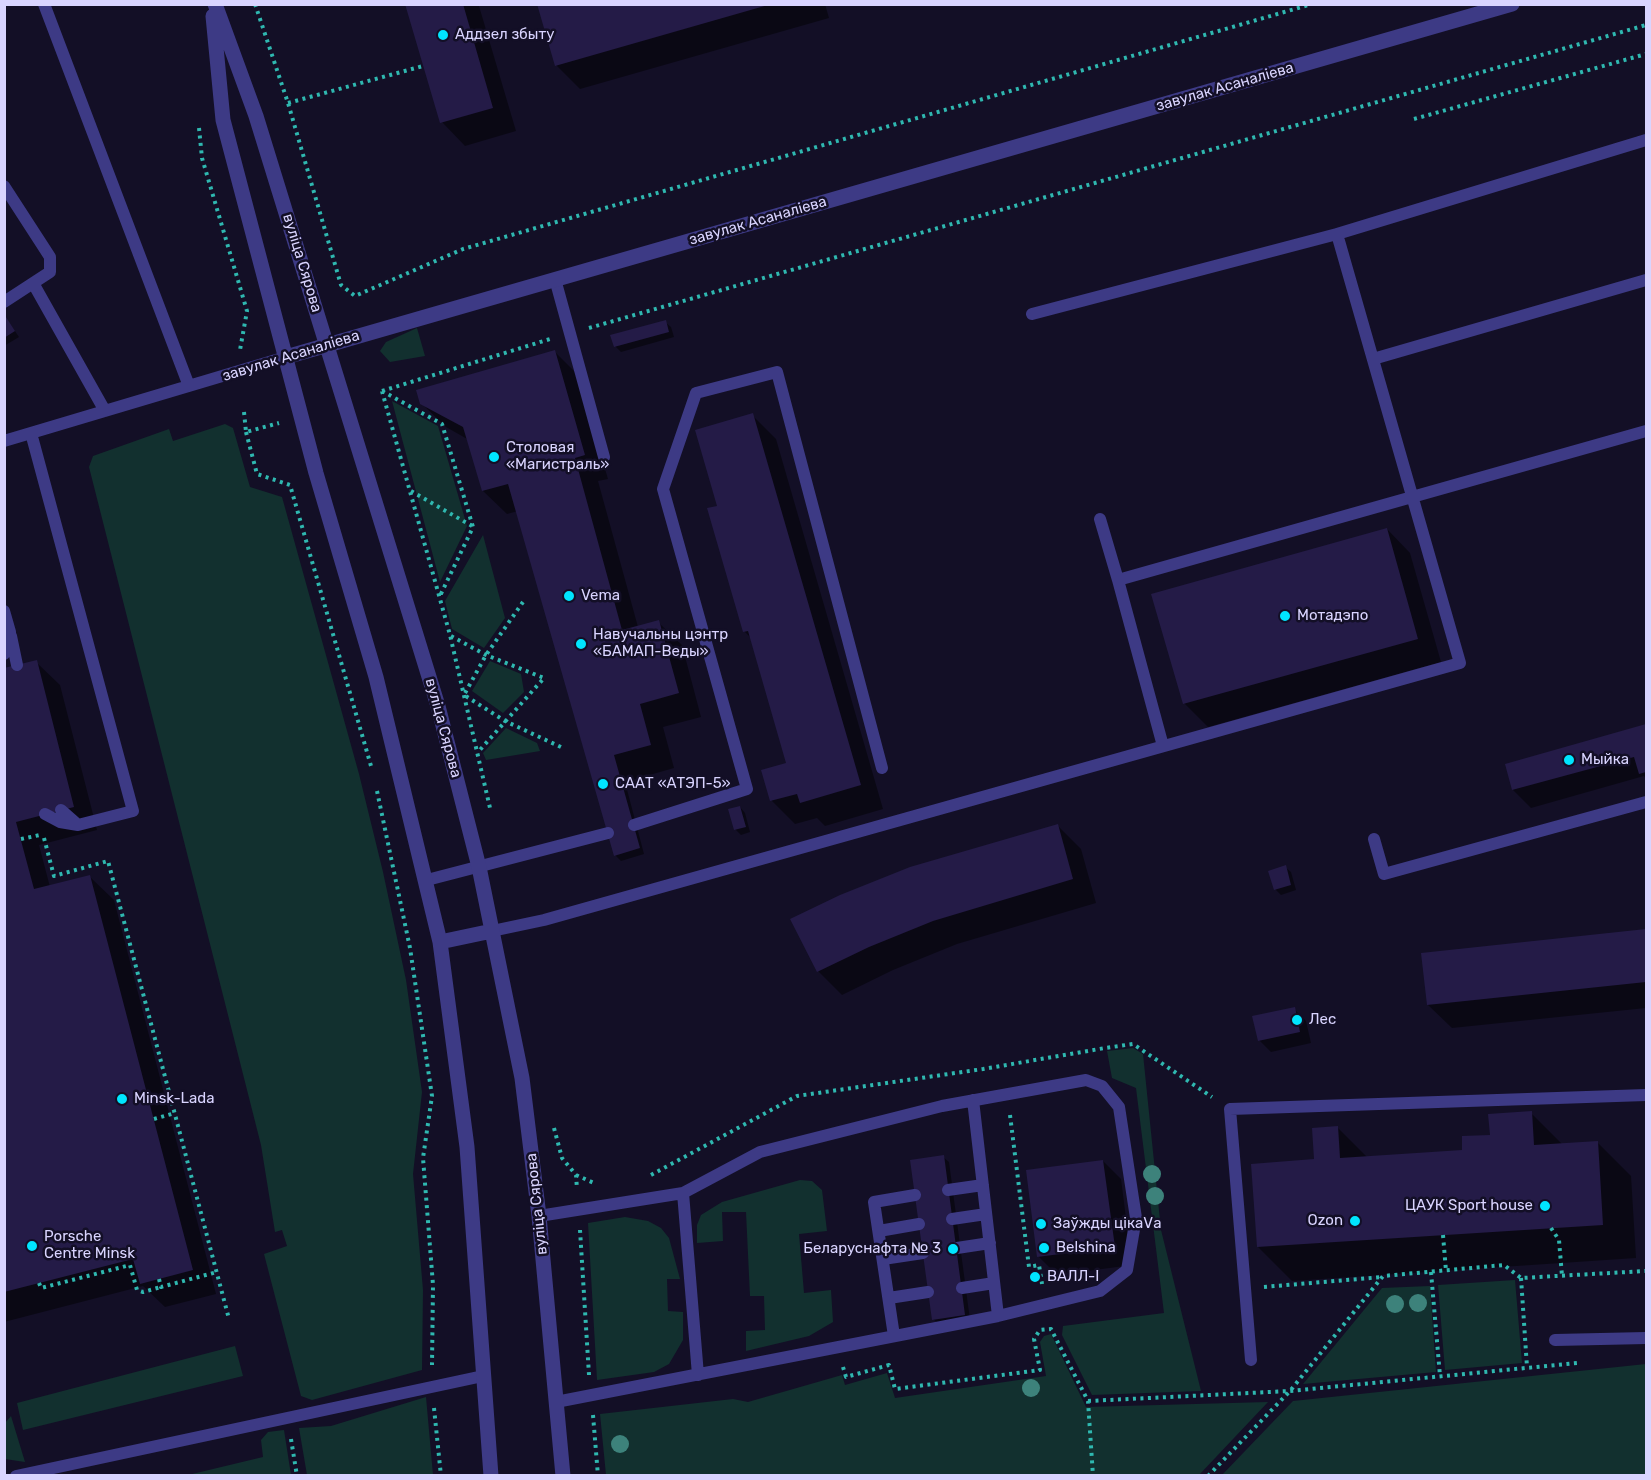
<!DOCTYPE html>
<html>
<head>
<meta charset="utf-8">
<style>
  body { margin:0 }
  #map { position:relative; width:1651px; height:1480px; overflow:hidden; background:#130f26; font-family:Rubik,sans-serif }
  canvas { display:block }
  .frame { position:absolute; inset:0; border:6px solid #d9d4ff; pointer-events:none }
</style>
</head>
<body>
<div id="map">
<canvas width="1651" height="1480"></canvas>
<div class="frame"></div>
</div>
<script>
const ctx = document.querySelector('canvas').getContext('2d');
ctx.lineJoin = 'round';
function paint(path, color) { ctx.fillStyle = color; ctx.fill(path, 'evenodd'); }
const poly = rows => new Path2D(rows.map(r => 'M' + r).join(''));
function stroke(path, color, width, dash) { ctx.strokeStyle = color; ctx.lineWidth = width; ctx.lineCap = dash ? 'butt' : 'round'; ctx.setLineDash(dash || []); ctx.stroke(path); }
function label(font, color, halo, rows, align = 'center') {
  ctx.font = font + ' Rubik,sans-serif'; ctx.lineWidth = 5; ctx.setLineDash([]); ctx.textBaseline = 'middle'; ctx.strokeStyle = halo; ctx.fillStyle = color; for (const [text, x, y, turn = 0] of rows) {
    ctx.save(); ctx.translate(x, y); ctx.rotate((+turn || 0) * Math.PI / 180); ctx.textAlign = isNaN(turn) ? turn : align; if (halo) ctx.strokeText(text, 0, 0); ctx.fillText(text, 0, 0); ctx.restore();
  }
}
paint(poly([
  [417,328,425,356,390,362,380,351,386,342],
  [392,401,438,426,467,526,440,582],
  [225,424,233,428,250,487,282,497,359,774,383,872,406,980,422,1092,413,1174,423,1290,422,1370,312,1400,301,1396,264,1254,287,1246,282,1230,275,1232,261,1145,89,467,93,456,169,429,173,441],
  [483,535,505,618,484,648,452,629,445,601],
  [490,661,521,674,524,692,503,713,472,691],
  [506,728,537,743,540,751,486,760,483,753],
  [1133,1048,1143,1054,1161,1230,1201,1391,1092,1395,1062,1335,1063,1326,1164,1313,1136,1088,1112,1078,1107,1051],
  [800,1180,812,1181,822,1190,827,1231,799,1234,804,1293,831,1290,833,1322,809,1336,746,1351,746,1331,765,1330,764,1296,750,1296,746,1212,722,1212,723,1241,697,1243,697,1225,701,1215,722,1202],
  [625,1217,648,1221,661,1228,669,1238,680,1279,667,1279,668,1311,683,1312,683,1340,669,1364,654,1372,597,1380,588,1223],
  [1515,1280,1522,1363,1445,1370,1438,1285],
  [1430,1286,1436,1372,1303,1384,1382,1288],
  [1051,1334,1086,1407,1268,1402,1199,1475,606,1475,600,1414,733,1399,748,1402,842,1375,845,1385,887,1373,895,1398,1046,1376,1040,1342,1044,1336],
  [235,1346,243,1376,23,1430,17,1403],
  [1646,1364,1646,1474,1222,1475,1293,1401],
  [426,1397,433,1475,307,1475,299,1428,331,1426],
  [11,1416,25,1462,5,1459,5,1423],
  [284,1430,291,1475,188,1475,263,1457,261,1440,268,1432]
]), '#12302f');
paint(poly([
  [407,4,479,6,516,131,465,146,442,122],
  [539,4,825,4,829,18,580,89,556,65],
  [4,315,19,337,4,346],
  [665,322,671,327,674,337,621,352,615,346],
  [555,352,578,375,608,479,598,481,638,627,658,622,682,645,701,717,663,727,674,768,625,782,644,854,621,861,615,855,518,511,507,514,483,491,469,440,446,427,421,403],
  [752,415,776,439,883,809,825,826,817,818,795,824,772,801,763,771,788,764,752,639,745,632,709,509,719,507],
  [1387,529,1410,553,1441,662,1208,727,1184,703],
  [36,662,60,685,97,830,39,845,50,887,90,877,114,900,216,1294,165,1307,143,1286,4,1322,4,670],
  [1646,726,1646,779,1644,776,1531,808,1513,790,1506,765],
  [740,807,745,813,750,832,741,835,735,829],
  [1057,825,1081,849,1096,903,957,944,893,970,842,995,818,971],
  [1285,867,1291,872,1296,890,1281,895,1275,889],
  [1646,931,1646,1008,1452,1028,1428,1005,1423,954],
  [1294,1009,1306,1021,1311,1043,1271,1052,1259,1040],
  [1531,1113,1563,1145,1597,1142,1631,1176,1636,1258,1292,1281,1258,1247,1337,1127,1367,1157,1464,1151],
  [943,1157,949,1162,970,1320,939,1324,933,1319],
  [1103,1161,1121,1179,1132,1265,1057,1275,1039,1257]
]), '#0007');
paint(poly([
  [405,4,463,4,493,108,440,123],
  [537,4,768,4,768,5,555,66],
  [4,314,15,331,4,338],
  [666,320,669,332,614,347,610,335],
  [555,350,585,455,575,458,622,630,659,620,679,693,640,704,651,745,614,755,640,848,614,856,508,484,482,491,463,427,420,404,416,390],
  [753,413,861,785,800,803,797,794,770,801,761,770,786,763,748,631,743,632,707,508,717,506,695,430],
  [1387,528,1418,639,1183,704,1151,594],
  [37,660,74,807,16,822,34,889,90,875,193,1270,140,1284,133,1259,4,1292,4,668],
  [1646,724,1646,772,1639,774,1634,757,1512,790,1505,764],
  [740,806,746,827,734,830,728,809],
  [1058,824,1073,879,933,921,869,947,817,972,790,919,840,895,910,867],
  [1286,865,1291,885,1274,890,1268,871],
  [1646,929,1646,982,1427,1005,1421,953],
  [1295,1007,1300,1032,1258,1041,1252,1016],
  [1532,1111,1534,1145,1598,1141,1603,1225,1257,1247,1251,1164,1314,1159,1312,1128,1338,1126,1340,1158,1462,1150,1462,1136,1490,1135,1488,1114],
  [944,1155,965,1315,932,1320,910,1160],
  [1103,1160,1115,1247,1037,1257,1026,1170]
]), '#241b47');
stroke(poly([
  [255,4,288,103,341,285,355,296,463,249,1312,4],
  [288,103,423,66],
  [1414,119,1646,54],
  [199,128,202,158,247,311,240,350],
  [589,328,1646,25],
  [382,391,550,339],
  [382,391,450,635,490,808],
  [382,391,442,424,473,527,439,598],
  [244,412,246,432,279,423],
  [246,432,257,474,290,485,371,766],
  [411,491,472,526],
  [523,602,486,655,464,695,505,721,563,748],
  [451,636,486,655,544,678,479,751],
  [377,791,410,948,432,1096,423,1158,433,1285,432,1365],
  [44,838,54,876,108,861,229,1319],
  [21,839,40,835],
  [1010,1115,1029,1267,1039,1265,1042,1284],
  [154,1119,175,1113],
  [554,1128,562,1158,576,1175,577,1189],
  [576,1175,594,1183],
  [651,1175,797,1096,983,1069,1105,1048,1133,1044,1212,1097],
  [1551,1228,1559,1240,1562,1276],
  [580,1230,589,1375],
  [1443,1235,1446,1271],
  [1431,1272,1440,1376],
  [1521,1278,1527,1367],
  [159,1279,161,1287,217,1272],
  [39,1283,41,1288,130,1265,137,1290,143,1292,161,1287],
  [1264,1287,1382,1277],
  [843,1367,846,1377,889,1365,895,1389,1040,1370,1034,1339,1040,1330,1051,1329,1088,1401,1093,1476],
  [1088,1401,1290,1391,1577,1363],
  [434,1408,441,1476],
  [593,1415,598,1476],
  [291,1439,297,1476],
  [1208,1476,1290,1391,1383,1276,1504,1265,1521,1278,1646,1271]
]), '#2fb8b0', 4, [3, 4.5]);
stroke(poly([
  [44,4,189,386],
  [4,186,50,257,50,272,4,302],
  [555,279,604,457],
  [33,283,105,411],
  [1032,314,1337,234],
  [1373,359,1646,280],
  [31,433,133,811,78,825,60,822,45,814],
  [4,441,286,357],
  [1100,519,1118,580],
  [4,611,10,632,4,654],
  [11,636,17,665],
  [1163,746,1118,580,1646,431],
  [61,810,78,825],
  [634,825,747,789,663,489,696,393,777,372,882,768],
  [1374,839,1384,874,1646,802],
  [427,880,608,833],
  [492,931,544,920,1460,663,1337,234,1646,140],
  [973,1100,998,1316],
  [948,1190,983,1185],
  [683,1193,698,1375],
  [539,1216,683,1193,760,1152,942,1106,1086,1080,1102,1086,1119,1107,1136,1218,1127,1270,1100,1291,998,1316,556,1402],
  [952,1219,986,1214],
  [879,1231,919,1224],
  [957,1248,990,1243],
  [883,1259,923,1253],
  [962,1288,994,1283],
  [889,1298,928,1292],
  [894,1336,874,1202,915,1195],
  [1555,1340,1646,1338],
  [1251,1360,1230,1109,1646,1095],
  [16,1476,483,1376]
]), '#3d3a85', 12);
stroke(poly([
  [215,4,256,116,438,706,479,867,522,1078,539,1216,563,1476],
  [213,16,223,120,316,473,376,677,440,942,467,1147,491,1476],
  [286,357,1512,4],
  [440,942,492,931]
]), '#3d3a85', 15);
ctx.fillStyle = '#3d827b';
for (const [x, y] of [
  [1152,1174],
  [1155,1196],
  [1418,1303],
  [1395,1304],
  [1031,1388],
  [620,1444]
]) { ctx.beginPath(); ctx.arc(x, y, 9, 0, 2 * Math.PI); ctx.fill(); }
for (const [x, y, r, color] of [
  [443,35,6,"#00e5ff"],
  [494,457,6,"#00e5ff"],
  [569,596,6,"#00e5ff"],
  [1285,616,6,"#00e5ff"],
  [581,644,6,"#00e5ff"],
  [1569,760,6,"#00e5ff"],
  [603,784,6,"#00e5ff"],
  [1297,1020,6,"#00e5ff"],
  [122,1099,6,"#00e5ff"],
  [1545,1206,6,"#00e5ff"],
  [1355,1221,6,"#00e5ff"],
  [1041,1224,6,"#00e5ff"],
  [32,1246,6,"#00e5ff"],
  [1044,1248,6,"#00e5ff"],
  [953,1249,6,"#00e5ff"],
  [1035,1277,6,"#00e5ff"]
]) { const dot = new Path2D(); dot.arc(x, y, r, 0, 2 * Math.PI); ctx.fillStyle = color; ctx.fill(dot); stroke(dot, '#130f26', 2); }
label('15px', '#d9d4ff', '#130f26', [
  ["Аддзел збыту",455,35],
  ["Столовая",506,448],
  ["«Магистраль»",506,465],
  ["Vema",581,596],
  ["Мотадэпо",1297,616],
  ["Навучальны цэнтр",593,635],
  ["«БАМАП-Веды»",593,652],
  ["Мыйка",1581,760],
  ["СААТ «АТЭП-5»",615,784],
  ["Лес",1309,1020],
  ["Minsk-Lada",134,1099],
  ["ЦАУК Sport house",1533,1206,"right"],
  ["Ozon",1343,1221,"right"],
  ["Заўжды цікаVа",1053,1224],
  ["Porsche",44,1237],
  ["Centre Minsk",44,1254],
  ["Belshina",1056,1248],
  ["Беларуснафта № 3",941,1249,"right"],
  ["ВАЛЛ-І",1047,1277]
], 'left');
label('15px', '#d9d4ff', '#130f26', [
  ["завулак Асаналіева",1225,87,-16],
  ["завулак Асаналіева",758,221,-16],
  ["вуліца Сярова",302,263,73],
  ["завулак Асаналіева",291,356,-17],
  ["вуліца Сярова",443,728,75],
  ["вуліца Сярова",537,1204,-96]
]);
</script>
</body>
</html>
